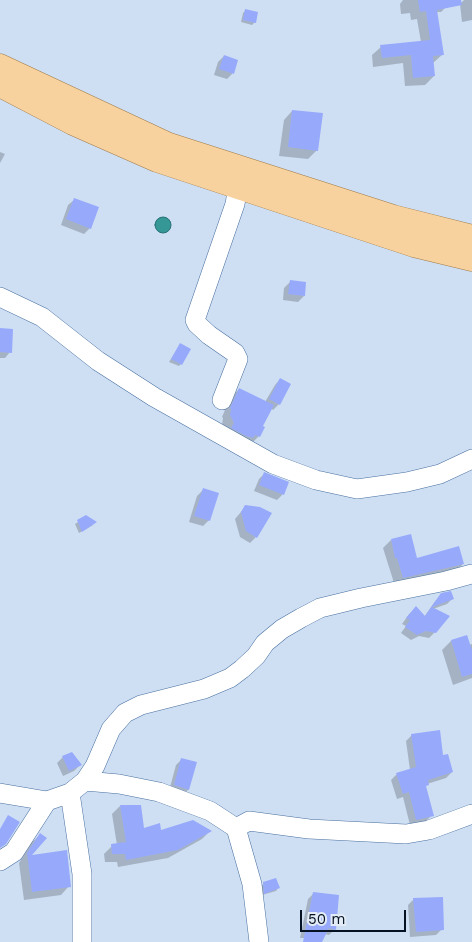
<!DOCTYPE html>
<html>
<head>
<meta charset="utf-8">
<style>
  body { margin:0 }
  #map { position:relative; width:472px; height:942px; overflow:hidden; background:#cedff4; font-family:"Work Sans",sans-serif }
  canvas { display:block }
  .scale { position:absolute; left:300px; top:910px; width:106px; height:22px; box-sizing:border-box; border:2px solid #041224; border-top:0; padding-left:6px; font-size:15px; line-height:18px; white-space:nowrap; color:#041224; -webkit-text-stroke:4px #e3ecf6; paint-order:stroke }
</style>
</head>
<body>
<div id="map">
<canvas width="472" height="942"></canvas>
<div class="scale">50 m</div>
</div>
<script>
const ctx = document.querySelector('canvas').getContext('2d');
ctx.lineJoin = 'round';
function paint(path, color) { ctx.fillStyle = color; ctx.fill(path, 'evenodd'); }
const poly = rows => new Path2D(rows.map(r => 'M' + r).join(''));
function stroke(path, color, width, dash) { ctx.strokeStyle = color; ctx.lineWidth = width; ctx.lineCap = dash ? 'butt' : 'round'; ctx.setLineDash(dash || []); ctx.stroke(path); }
const water = poly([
  '155 225a8 8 0 1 1 16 0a8 8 0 1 1-16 0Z'
]);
paint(water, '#359896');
stroke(water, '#267074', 1);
paint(poly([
  [403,0,450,0,450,3,441,12,436,12,443,54,433,63,434,76,425,85,405,86,403,63,373,67,372,55,381,47,421,42,417,19,411,20,410,13,401,14,400,4],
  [464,0,472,0,472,20,462,22,460,4],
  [246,10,255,22,252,25,241,22,243,13],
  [224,56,237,61,232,74,227,79,214,75,218,62],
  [292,111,317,150,308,159,279,156,284,120],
  [0,152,5,154,0,163],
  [74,200,90,228,84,234,61,225,68,205],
  [290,282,304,296,298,302,283,300,284,288],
  [0,329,10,352,5,358,0,358],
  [180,345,181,364,179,366,169,362],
  [280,379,279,404,273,410,271,408,262,426,259,436,250,445,222,425,223,418,222,417,230,398,239,389,265,402,275,385],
  [265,473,287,483,282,495,277,500,254,491,259,479],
  [203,490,209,520,203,526,189,522,197,496],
  [246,506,256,537,250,543,240,537,235,519],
  [86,517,93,525,79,533,75,524],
  [391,540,416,559,463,564,455,572,395,586,383,548],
  [452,599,447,604,433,609,435,632,429,638,419,636,411,640,401,633,406,626,402,624,410,613,424,617,436,600],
  [467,636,469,645,472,644,472,678,453,685,442,650,451,641],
  [412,735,442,757,452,772,446,778,427,784,425,788,432,815,426,821,410,825,403,797,397,799,391,780,397,774,410,770,406,741],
  [63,757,80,765,74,771,63,776,57,763],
  [182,759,195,763,188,790,182,796,169,791,176,765],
  [120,806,143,830,160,832,210,831,202,839,168,858,118,867,117,862,105,862,104,854,112,846,117,845,112,814],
  [40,835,29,857,69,886,61,895,24,900,19,863,31,843],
  [264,883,278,888,276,891,262,895,261,886],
  [314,893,335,929,329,935,324,934,319,938,300,938,308,899],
  [414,899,442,929,436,935,410,937,408,905]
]), '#0003');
paint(poly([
  [418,0,461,0,462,5,437,10,444,55,433,56,435,76,413,78,411,55,382,58,380,45,430,40,426,11,420,12],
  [245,9,258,12,256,23,243,20],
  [224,55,238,60,234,74,219,69],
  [292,110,323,113,318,151,288,147],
  [74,198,99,207,91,229,66,219],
  [290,280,306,282,305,296,288,294],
  [0,328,13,329,12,353,0,352],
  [180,343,191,349,182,365,171,359],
  [280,378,291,384,280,405,269,399],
  [239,388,274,405,263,426,265,427,260,437,255,435,253,438,246,436,231,428,234,423,230,415,231,409,230,408],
  [264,472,289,482,284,495,259,485],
  [203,488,219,493,210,521,194,516],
  [245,505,260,507,272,513,257,538,246,531,241,512],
  [86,515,97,522,82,532,77,520],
  [411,534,417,558,459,546,464,564,403,578,397,558,395,558,391,539],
  [451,591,454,599,432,607,450,616,436,633,426,631,417,635,405,627,410,620,406,618,416,606,425,616,441,593],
  [467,635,472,650,472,674,462,677,451,640],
  [440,730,443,755,448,754,453,772,428,780,429,785,426,786,434,816,416,820,409,792,403,794,396,773,416,767,411,734],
  [72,752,82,765,69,771,62,756],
  [181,758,197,762,189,790,174,785],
  [120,805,141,805,144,828,160,823,161,830,193,820,212,831,178,850,126,860,125,854,112,854,111,844,126,842],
  [8,815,20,822,6,844,0,848,0,829],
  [40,833,47,838,32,855,67,850,71,887,32,892,27,853],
  [276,878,280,888,264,894,263,882],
  [313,892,339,895,336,930,329,928,322,942,303,942],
  [443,897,444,930,416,932,413,898]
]), '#97a9fb');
const minor = poly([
  [0,297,42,317,98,361,154,397,273,464,316,480,357,489,407,482,440,474,472,459],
  [222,400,238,359,235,353,209,335,197,324,195,320,235,204,238,186],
  [85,781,95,766,111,729,125,713,141,705,204,689,230,678,242,669,256,656,265,643,282,629,301,618,320,608,361,598,446,581,472,574],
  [0,793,47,801],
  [236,828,249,821,309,829,406,834,429,830,472,814],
  [0,861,14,852,47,801,70,793],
  [82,942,82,874,70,793,85,781,119,784,159,792,210,811,236,828,252,884,259,942]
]);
const major = poly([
  [0,66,169,145,393,217,472,237],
  [0,85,73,123,157,160,414,245,472,259]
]);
stroke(minor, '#486f9e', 20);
stroke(major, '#9e7b4a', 25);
stroke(minor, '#fff', 19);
stroke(major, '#f7d29e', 24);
</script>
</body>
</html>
